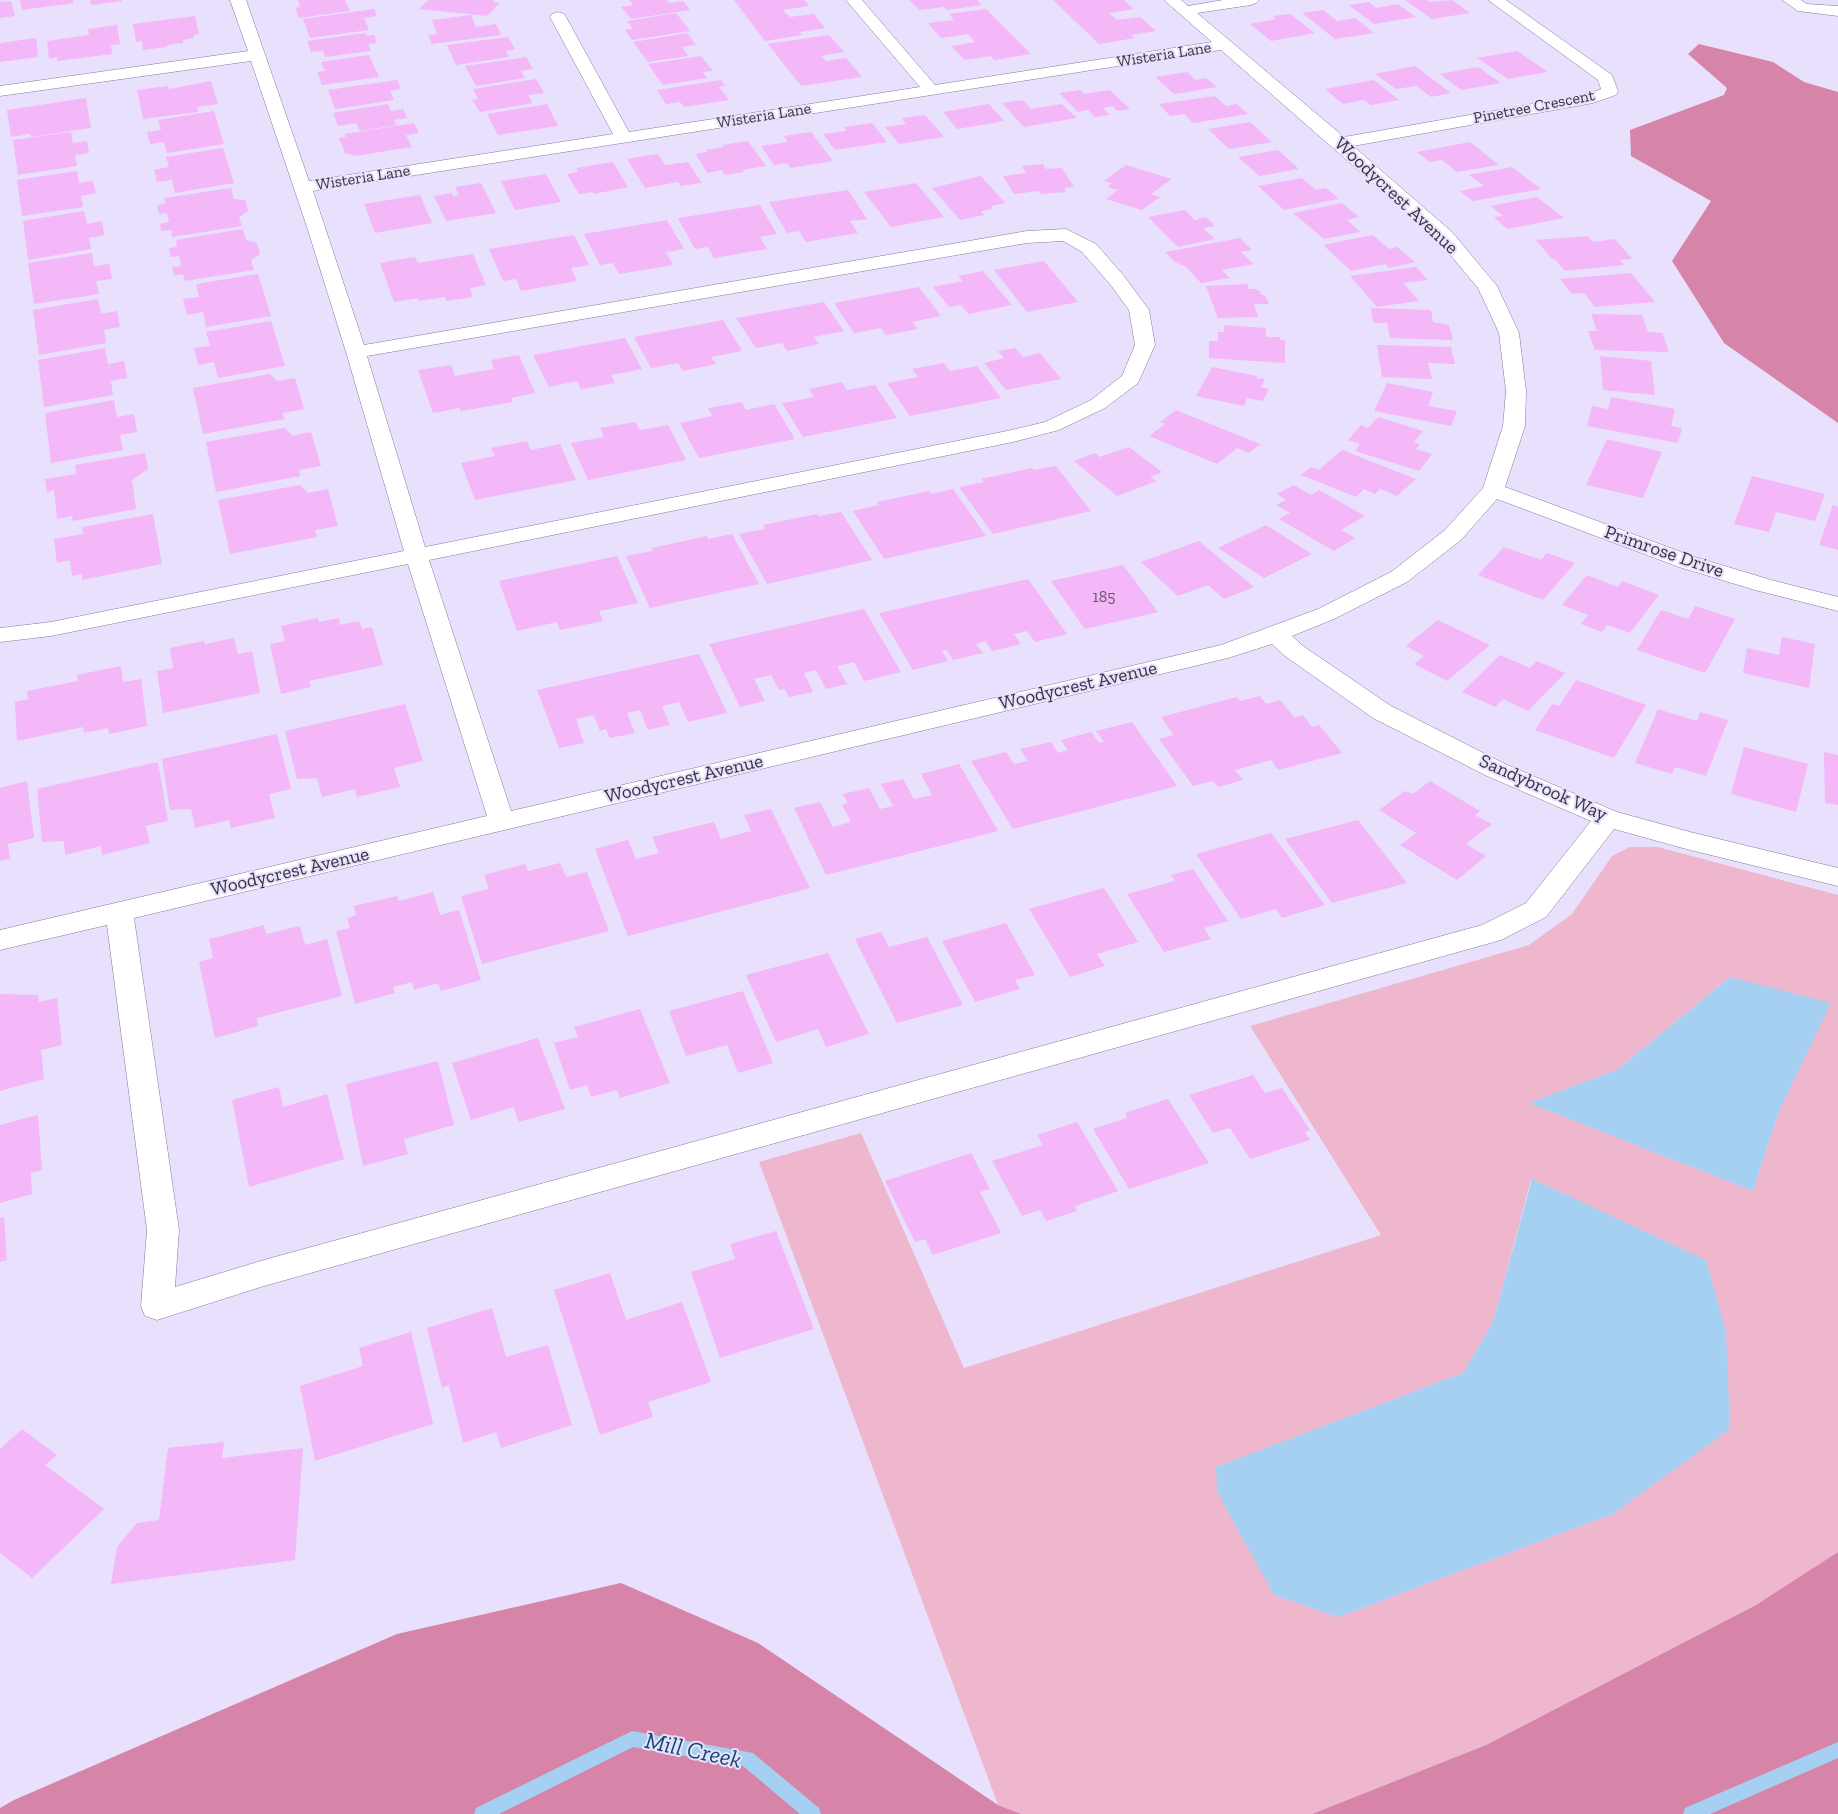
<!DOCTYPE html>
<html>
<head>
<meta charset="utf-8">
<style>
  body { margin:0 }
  canvas { display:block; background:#e8e0fd }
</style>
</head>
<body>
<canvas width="1838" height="1814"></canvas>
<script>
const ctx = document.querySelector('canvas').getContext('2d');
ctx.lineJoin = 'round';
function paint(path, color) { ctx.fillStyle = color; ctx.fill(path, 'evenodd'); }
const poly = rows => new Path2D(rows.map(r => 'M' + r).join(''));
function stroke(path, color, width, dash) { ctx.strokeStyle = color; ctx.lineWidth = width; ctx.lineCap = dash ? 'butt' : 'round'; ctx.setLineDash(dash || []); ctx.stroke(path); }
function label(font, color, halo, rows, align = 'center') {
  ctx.font = font + ' "Zilla Slab",serif'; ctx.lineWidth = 4; ctx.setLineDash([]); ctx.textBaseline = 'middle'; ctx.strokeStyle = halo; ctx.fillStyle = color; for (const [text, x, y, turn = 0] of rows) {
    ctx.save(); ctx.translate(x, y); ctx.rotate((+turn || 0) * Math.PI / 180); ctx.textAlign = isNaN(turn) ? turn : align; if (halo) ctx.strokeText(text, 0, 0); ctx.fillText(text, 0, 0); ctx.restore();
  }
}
paint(poly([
  [1630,847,1658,847,1838,895,1838,1552,1756,1605,1486,1745,1312,1814,1021,1814,998,1805,759,1162,861,1133,964,1368,1381,1235,1250,1026,1529,945,1572,914,1612,856],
  [1730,977,1779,1111,1753,1191,1530,1103,1618,1069],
  [1531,1180,1613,1514,1338,1617,1274,1595,1217,1467,1463,1373,1493,1322]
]), '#efb7ce');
paint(poly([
  [1699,44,1773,62,1804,82,1838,92,1838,423,1724,343,1672,261,1711,201,1631,156,1630,130,1724,95,1727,88,1688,54],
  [1838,1552,1838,1814,1312,1814,1486,1745,1756,1605],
  [621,1583,758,1643,998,1805,1021,1814,0,1814,0,1808,14,1800,397,1634]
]), '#d684a8');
paint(poly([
  [1730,977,1831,1003,1779,1111,1753,1191,1529,1103,1618,1069],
  [1532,1179,1706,1260,1726,1332,1730,1429,1613,1514,1338,1617,1274,1595,1217,1492,1216,1467,1463,1373,1493,1322]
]), '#a6d0f2');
paint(poly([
  [632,1731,753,1753,819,1808,821,1814,800,1814,743,1766,633,1747,499,1814,474,1814,476,1808,632,1731],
  [1838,1742,1838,1758,1710,1814,1683,1814,1685,1808,1838,1742]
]), '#a6d0f2');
paint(poly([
  [20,0,73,0,74,3,22,10],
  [90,0,122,0,122,1,91,5],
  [298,0,345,0,350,11,299,18,295,8,300,7],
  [429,0,495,0,492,2,500,3,487,16,419,9],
  [630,0,667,0,669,3,683,1,690,10,631,19,621,7,633,5],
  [734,0,804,0,809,6,783,10,790,17,814,14,825,28,800,32,802,35,765,41],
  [909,0,977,0,982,5,947,10,944,7,919,10],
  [1053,0,1124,0,1134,9,1109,13,1117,20,1140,17,1156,31,1131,35,1135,38,1099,44],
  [1405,0,1427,0,1430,2,1452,0,1470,13,1432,19],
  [11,1,15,16,0,18,0,2],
  [1369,2,1376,8,1398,4,1416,17,1374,24,1349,5],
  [374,9,377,16,364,18,369,30,310,38,303,19],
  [986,9,1031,54,994,60,991,56,965,60,951,46,975,42,968,34,941,38,928,23,954,20,949,14],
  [1323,10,1337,21,1355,18,1374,33,1335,39,1302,13],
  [676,13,690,31,632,40,625,30,633,29,627,21],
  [1290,14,1315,33,1271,41,1250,24,1276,19,1273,16],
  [471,15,476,27,496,24,501,35,432,44,428,35,437,34,432,20],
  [195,16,199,34,194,35,194,38,183,40,183,43,167,45,167,47,143,50,142,41,136,42,133,24],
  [117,25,120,44,111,45,112,54,57,61,57,57,49,59,47,41,89,35,88,29],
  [366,33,367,36,374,35,377,43,368,44,371,51,325,57,323,51,311,52,307,41],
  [687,33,696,45,682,47,688,56,648,62,633,42],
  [829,35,844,52,821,56,826,61,846,58,862,77,801,86,768,44],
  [508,37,515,49,506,51,509,57,456,65,447,45],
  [36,38,38,57,0,62,0,43],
  [1517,51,1548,72,1508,79,1477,58],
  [369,55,379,77,322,85,317,72,325,71,321,62],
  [701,56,713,71,703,72,707,78,663,85,648,64],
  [526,57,533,69,521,71,525,78,476,86,465,66],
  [1415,66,1451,93,1431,97,1416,86,1396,89,1375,74],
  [1478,67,1501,83,1461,90,1440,74],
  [1187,72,1196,80,1206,78,1217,87,1174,94,1155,77],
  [536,79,544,93,528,95,533,103,480,112,472,100,478,99,473,89],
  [397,80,401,89,390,91,394,100,335,109,328,90],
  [721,80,725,86,719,87,729,100,684,107,680,102,666,104,657,90],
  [1374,80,1399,100,1371,105,1364,100,1343,104,1325,89],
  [211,81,218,104,197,107,198,112,143,119,137,90,168,86,169,89],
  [1080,90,1084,94,1110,90,1130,109,1117,111,1113,106,1103,108,1110,115,1095,117,1088,110,1078,112,1059,93],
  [1215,96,1226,106,1237,104,1248,114,1193,123,1184,114,1170,116,1159,104],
  [86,98,91,128,31,137,30,134,11,137,7,110],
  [1023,100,1031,109,1062,104,1077,118,1024,127,1002,103],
  [388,104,391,111,403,109,407,118,394,120,397,125,360,131,356,123,338,126,333,113],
  [547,104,558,126,498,135,487,114],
  [989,104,1004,121,957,129,943,112],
  [214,111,224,144,167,153,164,142,150,144,147,132,161,130,158,120],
  [925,115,944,137,899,144,885,127,906,124,902,118],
  [1250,122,1272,142,1229,149,1208,129],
  [414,123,419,133,406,135,412,147,355,156,345,153,339,138,346,137,345,134],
  [872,123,887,142,835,150,823,134,846,131,844,127],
  [71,132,73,143,87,141,89,153,75,155,77,166,18,175,13,140],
  [811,132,833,161,790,168,787,163,774,165,761,146,788,142,784,136],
  [748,141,766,166,742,170,744,172,725,175,722,170,707,173,696,154,707,152,706,150,724,147,722,145],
  [1470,142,1499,165,1457,172,1442,160,1430,162,1417,152],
  [223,148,234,183,175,193,172,180,157,182,154,170,169,167,166,157],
  [1278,150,1299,169,1259,176,1238,157],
  [658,154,665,165,688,162,702,183,680,186,678,182,645,188,627,159],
  [613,162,628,187,594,194,593,192,579,194,567,174,578,172,576,168],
  [1043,164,1046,169,1062,168,1074,187,1064,188,1066,192,1041,194,1039,191,1014,194,1003,176,1026,173,1022,166],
  [1126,165,1172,179,1151,194,1160,197,1142,210,1106,199,1118,190,1107,187,1112,183,1104,181],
  [1512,167,1541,189,1473,201,1460,191,1484,186,1469,175],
  [77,171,79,183,93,181,96,193,81,196,83,207,22,216,17,180],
  [546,174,561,202,515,210,501,181],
  [981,176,1005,203,991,206,993,209,981,211,984,215,960,220,932,188],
  [1302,178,1316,190,1326,188,1339,199,1284,210,1258,186],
  [481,183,496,213,446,221,434,196,452,193,453,196,459,195,455,187],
  [916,183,944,217,891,227,864,192],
  [231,188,234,199,245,200,248,211,239,217,242,226,172,237,171,230,161,231,160,224,169,222,167,213,159,214,157,205,165,204,164,198],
  [848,190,867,219,850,221,858,233,806,242,799,231,787,233,769,202],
  [420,195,432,223,375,233,364,204],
  [1537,197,1564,218,1507,229,1494,217,1503,216,1491,206],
  [1342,203,1359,217,1347,220,1360,232,1324,239,1293,213],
  [760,205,777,234,760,237,767,249,714,258,708,247,695,249,678,218],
  [1185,210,1195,220,1206,217,1215,226,1203,228,1215,239,1178,247,1148,217],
  [84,211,87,224,102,221,104,235,89,238,91,249,28,260,23,221],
  [667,220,684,249,666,252,673,265,619,274,613,263,600,265,584,234],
  [243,229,246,240,257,243,260,254,251,260,254,270,185,281,183,274,174,276,172,267,181,266,179,256,171,257,169,248,177,247,176,240],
  [574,235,589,265,571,268,577,281,521,291,516,279,503,281,489,249],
  [1373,235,1389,249,1397,247,1415,262,1389,268,1385,264,1351,271,1323,245],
  [1588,236,1593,242,1615,239,1632,259,1620,260,1624,265,1565,271,1556,260,1551,258,1536,240],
  [1240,238,1252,250,1241,252,1253,264,1222,270,1230,278,1201,283,1186,267,1175,262,1165,252],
  [92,253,94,266,109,264,112,279,96,281,99,294,34,304,28,263],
  [473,254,486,285,470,288,473,297,447,301,445,297,419,301,418,298,394,302,380,263,415,257,418,263],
  [1044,261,1078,302,1027,312,994,270],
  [1416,267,1428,280,1403,283,1419,301,1377,307,1350,276],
  [983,271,1012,305,969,314,961,305,949,307,933,287,963,281,958,276],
  [1631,273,1655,302,1595,307,1584,293,1572,294,1560,279],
  [258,274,271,316,206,327,203,312,187,315,183,299,199,297,196,284],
  [1247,284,1249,289,1255,289,1260,291,1261,295,1265,295,1269,304,1254,304,1258,317,1218,318,1206,286],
  [919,287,941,316,912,322,918,329,886,335,881,328,854,333,834,303],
  [98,299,101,314,117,311,120,327,104,330,106,343,39,355,33,310],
  [824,302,844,331,814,337,819,344,787,351,782,343,756,348,736,318],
  [1371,308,1431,310,1433,322,1449,325,1453,340,1390,338,1387,323,1373,323],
  [1591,314,1642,315,1648,332,1662,333,1669,352,1595,350,1588,331,1597,331],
  [723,320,742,351,711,357,716,364,683,371,678,363,651,368,634,337],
  [271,321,285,366,218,378,214,362,198,365,194,348,210,346,206,332],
  [1224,325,1266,328,1266,337,1280,337,1280,340,1285,340,1285,363,1209,358,1209,341,1218,341,1218,332,1224,332],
  [625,338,642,369,611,375,615,383,581,389,577,381,549,387,533,355],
  [1377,345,1451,347,1455,364,1428,363,1432,379,1382,377],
  [105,348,108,364,124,361,127,378,111,381,113,395,44,407,38,360],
  [1015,348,1023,357,1040,353,1061,379,1006,390,984,363,1004,358,998,351],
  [519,355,535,393,511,398,513,402,461,411,460,408,433,413,418,370,451,365,455,376,494,369,491,360],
  [1600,356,1651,361,1655,395,1603,390],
  [944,363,950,371,977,366,1001,398,910,416,887,383,918,377,912,369],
  [1212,367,1257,376,1256,378,1265,379,1261,387,1269,389,1263,401,1247,398,1244,406,1196,396],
  [270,374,277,381,295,378,304,409,283,413,284,419,203,434,193,388],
  [842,382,847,390,875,385,897,418,803,437,782,403,814,397,809,389],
  [1387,383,1433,392,1428,406,1457,411,1451,426,1374,411],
  [1611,397,1675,409,1671,426,1682,428,1678,443,1587,426,1592,406,1608,409],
  [114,400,117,417,134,414,137,432,120,435,123,450,51,463,45,413],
  [742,402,746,410,774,404,795,439,699,458,680,423,712,416,708,408],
  [1176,410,1260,444,1249,453,1237,448,1217,464,1149,436,1165,424,1160,422],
  [1378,417,1423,431,1414,442,1420,444,1416,449,1432,454,1419,471,1355,451,1360,444,1348,440,1361,425,1368,428],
  [635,422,640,430,668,425,686,460,588,480,571,443,604,437,600,428],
  [285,428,292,436,311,432,321,466,299,470,300,476,216,492,206,442],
  [1607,439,1662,452,1643,498,1586,485],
  [527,441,531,450,560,444,576,480,475,500,461,463,495,456,491,448],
  [1129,447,1162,472,1150,477,1157,481,1117,496,1074,461,1095,453,1100,457],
  [1342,450,1416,479,1397,496,1380,489,1375,494,1364,489,1356,497,1301,475,1311,467,1319,470],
  [145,453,148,469,132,480,136,509,73,521,72,516,57,519,54,490,47,492,45,479,76,474,75,465],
  [1056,466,1091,511,993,534,959,487,984,482,981,479,1032,468,1034,470],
  [1752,476,1825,494,1815,521,1776,512,1769,532,1734,524],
  [300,485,308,493,328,489,338,526,315,530,317,537,230,554,218,500],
  [1294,485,1311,495,1319,490,1365,516,1341,530,1355,538,1334,551,1279,519,1290,513,1276,505,1286,500,1277,494],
  [953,489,986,536,884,559,853,511,879,505,877,502,929,491,931,494],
  [1833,505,1838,507,1838,550,1819,545],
  [841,512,872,560,767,584,739,534,765,529,763,525,817,514,819,516],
  [153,514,162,564,82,580,82,574,72,576,70,560,57,563,54,539,83,534,82,527],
  [1266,525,1312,554,1264,578,1218,548],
  [732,534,759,584,650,608,626,556,653,551,652,548,707,536,708,539],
  [1199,541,1254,587,1224,599,1208,585,1178,596,1141,562],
  [1504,547,1541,560,1547,553,1575,563,1543,600,1478,575],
  [617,556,638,603,599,611,603,621,560,630,557,622,517,631,499,581],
  [1123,565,1158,612,1085,629,1051,581],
  [1587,575,1618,587,1622,581,1659,595,1630,633,1607,625,1602,632,1581,624,1588,615,1562,605],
  [1028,579,1067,634,1035,642,1027,631,1014,634,1021,644,992,651,986,641,976,644,983,653,953,660,947,650,942,651,948,661,913,670,879,613],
  [1695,606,1735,619,1705,673,1637,650,1661,610,1688,619],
  [864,609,901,672,864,681,854,662,837,666,847,684,826,689,816,670,804,673,813,692,789,697,785,689,779,690,771,675,754,679,765,701,740,707,709,644],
  [318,618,319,622,339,618,340,625,359,621,362,629,372,627,383,665,309,681,311,687,281,694,270,644,285,641,281,626],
  [1438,620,1490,645,1447,681,1414,664,1424,656,1406,646],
  [1782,637,1815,644,1809,688,1743,673,1747,648,1779,655],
  [234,638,238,654,252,651,260,693,163,713,157,671,173,668,170,648,204,641,205,644],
  [699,654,727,713,688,722,679,702,662,706,670,725,648,730,640,710,627,713,635,733,610,738,606,729,600,731,594,715,576,719,584,743,559,748,537,690],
  [1500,655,1530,668,1537,661,1565,673,1528,711,1503,699,1495,707,1462,692],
  [121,666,123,682,141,679,147,726,109,734,108,728,84,733,83,727,17,741,15,702,28,699,27,691,78,681,77,675],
  [1576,680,1646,705,1614,758,1535,730,1552,704,1559,706],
  [1260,696,1266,704,1280,700,1295,718,1303,715,1312,727,1319,725,1342,753,1278,770,1271,760,1235,770,1243,780,1218,787,1213,781,1193,786,1159,739,1174,735,1161,717,1237,697,1240,701],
  [405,704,423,761,394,768,400,787,357,797,355,789,322,797,317,778,297,779,285,731],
  [1658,709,1697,721,1700,712,1728,720,1706,776,1675,767,1672,774,1635,763],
  [1132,722,1177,786,1013,829,971,761,1006,752,1014,764,1028,761,1020,749,1051,742,1058,753,1068,750,1061,740,1091,732,1099,743,1104,742,1096,731],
  [277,734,291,789,269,794,275,818,231,828,229,820,195,828,191,809,170,810,162,759],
  [1744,747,1808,764,1796,812,1731,794],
  [1824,752,1838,755,1838,805,1825,803],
  [158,762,168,821,146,826,150,843,102,855,101,846,65,855,64,841,42,842,37,789],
  [959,764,998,831,826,875,794,808,820,802,833,827,851,822,842,805,848,803,843,794,869,788,880,809,893,806,881,784,903,779,914,799,932,795,921,774],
  [27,781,34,838,8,844,10,859,0,861,0,788],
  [1430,781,1480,811,1475,815,1492,824,1466,844,1486,856,1457,880,1400,845,1416,833,1379,810,1405,791,1413,794],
  [771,809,810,888,628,936,595,849,628,840,636,859,659,853,652,837,714,822,721,839,751,831,744,815],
  [1358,820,1407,883,1332,903,1285,839],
  [1271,833,1325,905,1282,918,1276,909,1241,919,1196,854],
  [560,863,566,877,587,872,609,931,482,964,461,896,489,889,484,875,525,864,528,871],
  [1193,869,1228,921,1204,928,1211,939,1164,952,1127,894,1175,881,1171,875],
  [1104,888,1138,942,1097,954,1105,966,1070,977,1029,909],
  [433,892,440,915,459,910,481,980,441,991,438,983,414,990,412,982,393,987,395,993,355,1004,336,931,350,928,347,918,356,915,354,906,397,896,399,901],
  [1006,923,1035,975,1015,980,1020,989,975,1002,942,941],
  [264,925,266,934,300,926,305,945,327,939,342,996,257,1018,258,1026,215,1038,199,962,213,958,209,939],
  [881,932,889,947,927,937,963,1005,897,1023,855,939],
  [828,953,869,1034,826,1047,818,1029,776,1042,746,975],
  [743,991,773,1063,738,1073,727,1045,686,1056,669,1011],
  [0,994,38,995,39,1002,57,998,62,1045,41,1050,44,1079,0,1091],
  [640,1009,670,1083,620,1098,617,1090,591,1097,587,1085,570,1090,554,1043,578,1037,574,1027],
  [538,1038,565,1109,519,1122,513,1107,471,1120,452,1063],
  [438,1061,454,1125,404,1139,408,1154,363,1166,346,1084],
  [1253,1075,1265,1093,1282,1088,1310,1130,1305,1132,1310,1140,1250,1159,1230,1128,1213,1133,1189,1095],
  [279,1087,283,1107,327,1094,344,1159,249,1187,232,1100],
  [1168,1099,1209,1163,1129,1189,1093,1129,1127,1118,1125,1113],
  [38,1115,42,1170,31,1173,32,1194,0,1203,0,1125],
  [1077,1122,1118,1191,1075,1206,1077,1211,1046,1221,1040,1210,1022,1216,992,1161,1043,1145,1037,1135],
  [971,1153,990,1189,980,1192,1001,1233,933,1255,925,1239,915,1242,885,1181],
  [4,1217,7,1260,0,1262,0,1218],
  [776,1231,814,1329,720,1358,691,1272,735,1259,730,1244],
  [610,1273,626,1320,682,1302,711,1382,648,1402,653,1417,600,1435,554,1290],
  [492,1308,506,1357,548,1345,572,1425,501,1448,496,1432,463,1443,449,1385,442,1388,427,1328],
  [411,1332,433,1424,315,1461,300,1386,363,1366,359,1348],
  [22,1429,57,1455,45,1465,104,1509,32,1578,0,1553,0,1449],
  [224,1442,222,1458,303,1448,295,1560,111,1584,117,1547,137,1523,159,1520,168,1448]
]), '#f4b7f7');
const street = poly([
  [230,0,246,0,309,181,613,134,550,17,552,14,558,12,564,14,566,17,629,132,920,87,846,0,862,0,935,85,1212,42,1164,0,1181,0,1188,6,1223,0,1259,0,1256,3,1251,5,1197,13,1344,137,1589,94,1601,89,1598,80,1488,0,1506,0,1612,75,1618,91,1616,95,1593,103,1353,146,1452,232,1497,286,1519,333,1526,391,1525,426,1505,487,1695,557,1771,580,1838,597,1838,611,1755,590,1679,567,1497,499,1461,540,1407,582,1334,619,1292,636,1303,646,1391,706,1505,764,1617,812,1690,832,1838,868,1838,886,1690,850,1614,829,1546,917,1501,940,264,1286,157,1320,145,1316,141,1306,147,1230,107,925,0,950,0,930,487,816,408,564,51,636,0,642,0,628,51,622,404,551,346,352,307,227,251,61,0,96,0,86,248,51,230,0],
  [1221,50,1438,240,1478,288,1499,333,1506,391,1503,426,1483,488,1445,530,1391,572,1318,609,1221,645,511,811,429,560,1013,442,1059,430,1105,408,1138,383,1155,345,1149,310,1124,276,1096,244,1066,229,1027,231,364,345,313,191,1221,50],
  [1063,241,1082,252,1110,284,1129,310,1135,345,1122,376,1091,400,1045,422,1012,430,425,547,367,356,1027,243,1063,241],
  [1272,644,1285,656,1373,718,1487,776,1591,821,1526,903,1482,925,264,1260,175,1287,179,1230,134,918,1228,658,1272,644],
  [1782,0,1801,0,1807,4,1838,6,1838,16,1798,11,1782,0]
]);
stroke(street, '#827b94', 1);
paint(street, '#fff');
label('16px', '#37343f', '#e8e0fd', [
  ["Wisteria Lane",1164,55,-9],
  ["Pinetree Crescent",1534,107,-11],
  ["Wisteria Lane",764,116,-9],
  ["Wisteria Lane",363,178,-9]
]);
label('16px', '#66556d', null, [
  ["185",1104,597]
]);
label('19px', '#37343f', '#e8e0fd', [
  ["Woodycrest Avenue",1396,196,43],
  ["Primrose Drive",1664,552,19],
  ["Woodycrest Avenue",1078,686,-13],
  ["Woodycrest Avenue",684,779,-13],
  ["Sandybrook Way",1543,788,24],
  ["Woodycrest Avenue",290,872,-13]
]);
label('italic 24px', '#11486d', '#e8e0fd', [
  ["Mill Creek",693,1751,12]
]);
</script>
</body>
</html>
